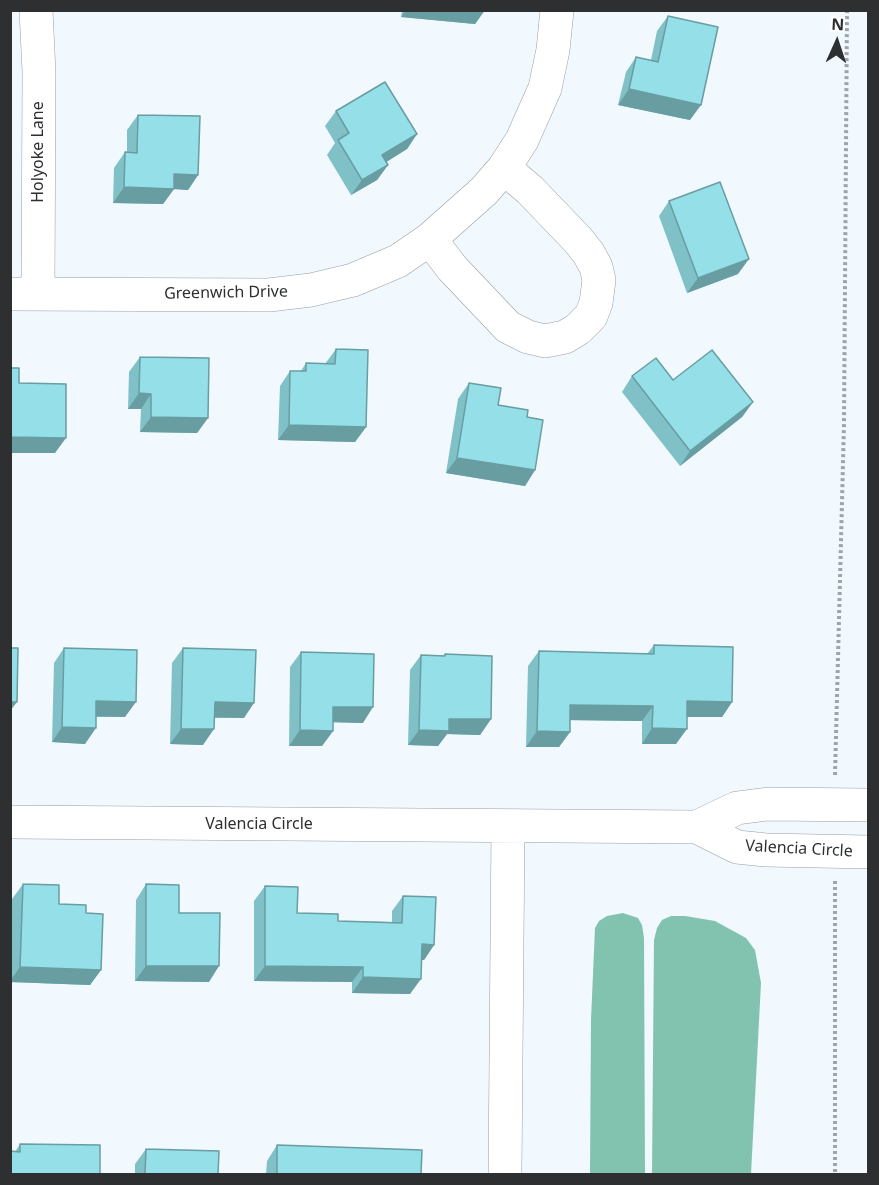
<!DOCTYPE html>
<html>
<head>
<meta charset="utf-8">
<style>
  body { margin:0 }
  #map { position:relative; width:879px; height:1185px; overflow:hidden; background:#f1f8fe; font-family:"Noto Sans",sans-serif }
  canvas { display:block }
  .frame { position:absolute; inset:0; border:12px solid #2d2f31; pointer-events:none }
  .north { position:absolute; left:807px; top:12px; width:60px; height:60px; -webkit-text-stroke:4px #fff; paint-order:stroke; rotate:3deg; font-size:16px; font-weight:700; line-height:24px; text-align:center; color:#2d2f31 }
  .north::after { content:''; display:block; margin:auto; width:21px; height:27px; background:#2d2f31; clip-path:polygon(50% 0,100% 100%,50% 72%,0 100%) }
</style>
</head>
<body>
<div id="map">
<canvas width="879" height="1185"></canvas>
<div class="frame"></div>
<div class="north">N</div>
</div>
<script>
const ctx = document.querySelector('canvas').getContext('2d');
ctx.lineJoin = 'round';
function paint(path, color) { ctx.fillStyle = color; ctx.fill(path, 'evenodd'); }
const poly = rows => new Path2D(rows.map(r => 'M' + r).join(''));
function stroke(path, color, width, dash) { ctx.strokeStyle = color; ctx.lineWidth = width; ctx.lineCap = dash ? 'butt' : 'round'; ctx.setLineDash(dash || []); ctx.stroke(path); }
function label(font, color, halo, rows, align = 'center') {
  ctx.font = font + ' "Noto Sans",sans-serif'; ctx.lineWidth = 4.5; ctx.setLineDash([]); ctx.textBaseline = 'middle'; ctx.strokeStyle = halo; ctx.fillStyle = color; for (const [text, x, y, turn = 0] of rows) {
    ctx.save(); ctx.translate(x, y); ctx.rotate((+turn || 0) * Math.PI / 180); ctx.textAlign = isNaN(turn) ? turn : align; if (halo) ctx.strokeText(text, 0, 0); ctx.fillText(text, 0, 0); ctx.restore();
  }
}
paint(poly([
  [623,913,638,918,642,925,644,938,645,1174,590,1174,591,1020,595,928,599,921,607,916],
  [671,916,685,916,715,921,746,938,755,950,761,983,751,1174,652,1174,654,940,657,928,662,920]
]), '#81c3ae');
const minor = poly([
  [36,10,39,72,38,294],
  [430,239,452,268,508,327,528,337,545,341,565,337,578,329,591,316,596,303,599,280,596,267,589,254,578,240,530,190,504,168],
  [10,294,269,295,311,290,353,280,398,261,430,239,484,191,504,168,522,140,545,88,553,50,557,10],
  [10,822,697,827,737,847,766,850,868,852],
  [697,827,737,808,768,804,868,805],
  [505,1174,508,826]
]);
stroke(minor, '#979ea3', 34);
stroke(poly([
  [835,775,844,424,847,10],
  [835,881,835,1174]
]), '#9fa4a9', 4, [3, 3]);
stroke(minor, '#fff', 33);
paint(poly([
  [402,10,485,10,475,24,401,17],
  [668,16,690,120,618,105,626,72,636,57,651,60,657,31],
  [336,111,417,134,407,149,386,162,388,165,377,180,351,195,327,155,335,143,325,126],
  [138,115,198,175,188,190,174,189,163,204,113,203,114,168,125,152,127,152,127,130],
  [669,201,738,274,687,293,659,216],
  [336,349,366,427,355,442,278,440,280,386,290,371,301,371,306,363,325,364],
  [140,357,208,418,197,433,140,432,141,409,128,409,129,372],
  [632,376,673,380,753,402,742,417,680,466,622,392],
  [469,383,498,405,527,417,535,470,525,486,446,473,458,399],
  [654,645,732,702,722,717,687,717,676,744,642,744,642,721,570,720,570,732,559,747,526,747,528,666,539,651,647,654],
  [64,648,125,717,96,717,85,744,52,742,54,663],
  [183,648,244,718,214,718,203,745,170,744,172,663],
  [301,652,363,723,333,722,333,731,322,746,289,746,290,667],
  [445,654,491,719,480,735,447,734,438,746,408,745,410,670,421,655,444,656],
  [23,884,59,904,86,913,101,970,90,985,10,982,12,899],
  [146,884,179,913,209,982,135,981,136,900],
  [265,886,297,913,338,921,392,922,392,911,403,896,434,945,424,960,422,960,410,994,352,993,352,982,254,981,254,901],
  [20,1144,100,1174,15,1152],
  [277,1145,421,1174,266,1174,267,1161],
  [146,1149,218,1174,135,1174,135,1164]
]), '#80c1c8');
paint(poly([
  [406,10,485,10,475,24,401,17],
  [629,89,701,105,690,120,618,105],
  [417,134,407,149,372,171,382,155],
  [388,165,377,180,351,195,362,180],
  [174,174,198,175,188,190,174,189,163,204,113,203,124,187],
  [749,259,738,274,687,293,698,278],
  [139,393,151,394,141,409,128,409],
  [753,402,742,417,680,466,690,451],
  [151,417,208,418,197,433,140,432],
  [289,425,366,427,355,442,278,440],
  [10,437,66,438,55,453,10,453],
  [457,458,535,470,525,486,446,473],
  [96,701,136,702,125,717,86,716],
  [687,701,732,702,722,717,676,717],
  [10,702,17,702,10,711],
  [215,702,254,703,244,718,204,717],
  [570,705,653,706,642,721,559,720],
  [333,707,373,707,363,723,322,722],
  [449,719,491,719,480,735,447,734,438,746,408,745,419,730],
  [62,727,96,728,85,744,52,742],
  [652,728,687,729,676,744,642,744],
  [181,729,214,729,203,745,170,744],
  [300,730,333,731,322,746,289,746],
  [537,731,570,732,559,747,526,747],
  [422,944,434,945,424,960,411,959],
  [146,966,219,966,209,982,135,981],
  [265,966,363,967,352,982,254,981],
  [20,967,101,970,90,985,10,982,10,981],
  [363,977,421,979,410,994,352,993]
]), '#689da2');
const building = poly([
  [668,16,718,27,701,105,629,89,636,57,658,62,668,16],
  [385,82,417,134,382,155,388,165,362,180,338,140,349,133,336,111,385,82],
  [138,115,200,116,198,175,174,174,174,189,124,187,125,152,137,153,138,115],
  [720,182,749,259,698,278,669,201,720,182],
  [336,349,368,350,366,427,289,425,290,371,306,371,306,363,335,364,336,349],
  [712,350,753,402,690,451,632,376,656,358,673,380,712,350],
  [140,357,209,358,208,418,151,417,151,394,139,393,140,357],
  [10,368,19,368,19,383,66,384,66,438,10,437,10,368],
  [469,383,501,388,498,405,528,410,527,417,543,420,535,470,457,458,469,383],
  [654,645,733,647,732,702,687,701,687,729,652,728,653,706,570,705,570,732,537,731,539,651,654,654,654,645],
  [10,648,18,648,17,702,10,702,10,648],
  [64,648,137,650,136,702,96,701,96,728,62,727,64,648],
  [183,648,256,650,254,703,215,702,214,729,181,729,183,648],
  [301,652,374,654,373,707,333,707,333,731,300,730,301,652],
  [445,654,492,656,491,719,449,719,449,731,419,730,421,655,445,656,445,654],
  [23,884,59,885,59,904,86,905,86,913,103,914,101,970,20,967,23,884],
  [146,884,179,885,179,913,220,913,219,966,146,966,146,884],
  [265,886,298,887,297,913,338,914,338,921,402,923,403,896,436,897,434,945,422,944,421,979,363,977,363,967,265,966,265,886],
  [20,1144,100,1145,100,1174,10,1174,10,1151,20,1152,20,1144],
  [277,1145,422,1150,421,1174,277,1174,277,1145],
  [146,1149,219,1151,218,1174,145,1174,146,1149]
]);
paint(building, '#95e0e8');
stroke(building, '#689da2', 1.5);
label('16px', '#2d2f31', '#fff', [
  ["Holyoke Lane",38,152,-90],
  ["Greenwich Drive",226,293,-1],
  ["Valencia Circle",259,824],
  ["Valencia Circle",799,849,3]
]);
</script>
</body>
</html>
